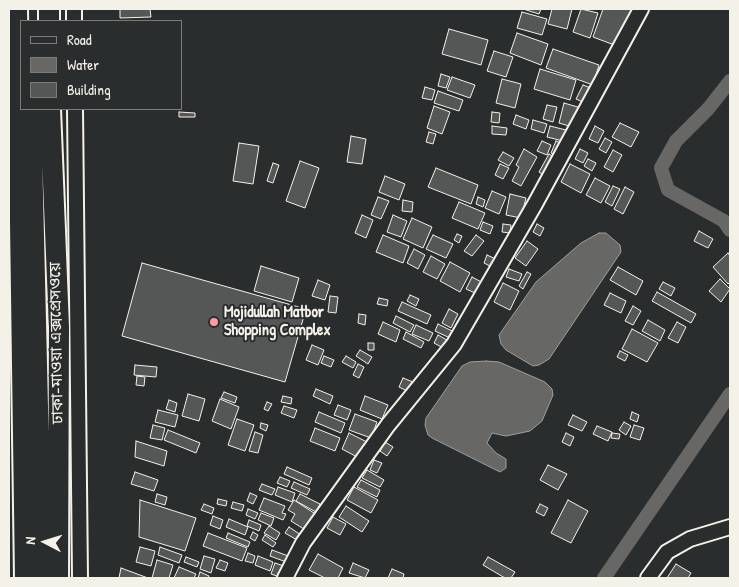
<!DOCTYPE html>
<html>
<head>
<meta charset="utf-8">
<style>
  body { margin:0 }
  #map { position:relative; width:739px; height:587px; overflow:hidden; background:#2a2d2e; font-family:"Patrick Hand",sans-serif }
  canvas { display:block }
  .frame { position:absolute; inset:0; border:10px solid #f4f1e8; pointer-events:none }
  .legend { position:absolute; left:20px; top:20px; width:162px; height:90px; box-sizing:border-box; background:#2a2d2e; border:1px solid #7b7b78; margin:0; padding:6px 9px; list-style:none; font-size:15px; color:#f4f1e8 }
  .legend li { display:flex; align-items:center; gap:10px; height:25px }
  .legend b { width:25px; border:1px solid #7b7b78 }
  .north { position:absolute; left:20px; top:517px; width:50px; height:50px; -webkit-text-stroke:4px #2a2d2e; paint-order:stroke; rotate:275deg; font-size:14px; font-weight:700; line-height:20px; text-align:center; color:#f4f1e8 }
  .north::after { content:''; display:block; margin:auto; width:18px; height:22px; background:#f4f1e8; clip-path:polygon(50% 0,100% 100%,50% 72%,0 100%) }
</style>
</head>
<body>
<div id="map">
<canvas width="739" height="587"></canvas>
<div class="frame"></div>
<ul class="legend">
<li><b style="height:6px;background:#2a2d2e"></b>Road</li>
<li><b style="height:14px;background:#676866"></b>Water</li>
<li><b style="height:14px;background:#555756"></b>Building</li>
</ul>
<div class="north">N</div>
</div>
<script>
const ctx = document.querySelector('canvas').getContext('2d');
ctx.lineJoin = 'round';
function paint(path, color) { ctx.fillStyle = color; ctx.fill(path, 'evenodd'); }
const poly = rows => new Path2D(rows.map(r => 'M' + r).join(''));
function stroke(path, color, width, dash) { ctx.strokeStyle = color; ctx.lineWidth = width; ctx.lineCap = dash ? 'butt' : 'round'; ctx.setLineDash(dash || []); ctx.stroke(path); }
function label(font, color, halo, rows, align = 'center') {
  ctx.font = font + ' "Patrick Hand","Noto Sans Bengali",sans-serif'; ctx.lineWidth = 4; ctx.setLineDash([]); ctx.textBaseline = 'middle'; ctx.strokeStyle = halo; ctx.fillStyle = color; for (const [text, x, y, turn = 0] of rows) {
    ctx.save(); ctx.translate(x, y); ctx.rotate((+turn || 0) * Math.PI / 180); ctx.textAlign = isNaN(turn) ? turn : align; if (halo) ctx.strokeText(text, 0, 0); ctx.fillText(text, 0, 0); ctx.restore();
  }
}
const water = poly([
  [599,233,606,233,620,245,621,252,549,359,539,365,533,366,506,350,501,344,499,335,536,282,581,243,599,233],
  [486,361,499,362,545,382,552,389,553,395,542,421,530,431,506,436,492,433,487,443,496,453,506,459,506,468,500,472,432,438,428,435,425,425,426,418,462,366,470,362,486,361]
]);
paint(water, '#676866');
stroke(water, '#9f9f9a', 1);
stroke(poly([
  [730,81,708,109,676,141,661,168,668,190,724,221,730,230],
  [604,578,730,394]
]), '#676866', 14);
const building = poly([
  [120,9,150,9,151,17,120,18,120,9],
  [523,9,541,9,539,14,523,9],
  [552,9,572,9,567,29,548,24,552,9],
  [581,9,598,13,590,38,573,32,581,9],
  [603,9,634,9,617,46,593,37,603,9],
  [522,12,547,19,542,35,517,28,522,12],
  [449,29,488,40,481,65,442,54,449,29],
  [517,33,548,44,541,65,510,53,517,33],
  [553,49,599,65,593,85,546,68,553,49],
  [494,51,513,57,506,77,487,71,494,51],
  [540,69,576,80,570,100,534,89,540,69],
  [441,74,450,77,446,88,438,86,441,74],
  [452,77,475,85,470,98,447,90,452,77],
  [502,79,521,84,515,108,496,103,502,79],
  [583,85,591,88,585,103,576,99,583,85],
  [425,87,435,90,432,100,422,98,425,87],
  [438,91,463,100,459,111,434,103,438,91],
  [564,103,581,108,576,128,559,123,564,103],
  [547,105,557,107,553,122,543,119,547,105],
  [434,106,450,112,442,134,427,128,434,106],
  [179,112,195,113,195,117,179,117,179,112],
  [492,112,500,113,499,123,491,122,492,112],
  [516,115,529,120,526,129,513,124,516,115],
  [533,120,547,124,544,133,531,129,533,120],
  [620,123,639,132,631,147,612,137,620,123],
  [492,126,507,128,506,135,492,134,492,126],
  [550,126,570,131,567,142,547,137,550,126],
  [595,126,604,131,598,143,589,139,595,126],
  [429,132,436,134,433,144,426,142,429,132],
  [351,136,366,139,362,164,347,162,351,136],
  [605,138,612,142,606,153,599,149,605,138],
  [542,141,551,145,547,155,537,151,542,141],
  [556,141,565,145,561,157,551,153,556,141],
  [239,143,259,146,253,184,233,181,239,143],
  [524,149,537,157,521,186,512,181,519,167,516,165,524,149],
  [580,149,588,153,583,163,575,159,580,149],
  [613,150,622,155,613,172,604,167,613,150],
  [503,152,514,158,509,166,498,160,503,152],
  [549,154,558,160,548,178,539,172,549,154],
  [588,159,596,163,592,171,584,166,588,159],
  [300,161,319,168,305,208,286,201,300,161],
  [273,163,279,165,273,183,267,181,273,163],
  [500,164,509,168,503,179,495,175,500,164],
  [570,164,590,174,581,193,561,182,570,164],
  [436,168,478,185,471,204,428,187,436,168],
  [385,176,405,184,399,200,379,192,385,176],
  [595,178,610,186,601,203,586,195,595,178],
  [613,186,620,189,612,206,605,202,613,186],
  [625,187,634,192,623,214,614,209,625,187],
  [492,191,506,197,499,214,485,208,492,191],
  [510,194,526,198,521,218,506,215,510,194],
  [378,197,389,201,381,219,371,215,378,197],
  [478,197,485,200,483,207,476,204,478,197],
  [403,200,413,202,412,212,402,211,403,200],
  [459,202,485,213,478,229,452,218,459,202],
  [362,215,373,220,366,238,355,233,362,215],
  [393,215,407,221,401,237,387,232,393,215],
  [412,218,432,227,423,248,403,239,412,218],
  [483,222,493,226,490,234,480,230,483,222],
  [503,224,511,225,510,233,502,232,503,224],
  [537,224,544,228,540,236,533,232,537,224],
  [699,231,713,239,708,248,694,241,699,231],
  [457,234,462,236,459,243,454,240,457,234],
  [383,235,409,246,403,263,376,252,383,235],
  [433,235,453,244,446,258,426,249,433,235],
  [476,235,484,241,472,256,464,251,476,235],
  [527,241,538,249,526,266,515,258,527,241],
  [414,249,425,255,418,269,407,263,414,249],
  [728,253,730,256,730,282,728,284,713,267,728,253],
  [487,255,500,261,496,269,484,263,487,255],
  [431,256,445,264,437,279,423,272,431,256],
  [450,262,470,273,460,292,440,281,450,262],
  [142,263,306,309,285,382,122,336,142,263],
  [261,266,299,278,292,302,254,291,261,266],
  [618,267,643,281,636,295,610,280,618,267],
  [509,269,522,274,519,281,506,277,509,269],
  [527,272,531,274,523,289,519,286,527,272],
  [472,277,487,285,482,296,466,289,472,277],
  [720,279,730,289,721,302,709,291,720,279],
  [318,280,330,285,325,300,312,296,318,280],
  [663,282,675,288,671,296,659,289,663,282],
  [503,283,519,291,510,310,494,302,503,283],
  [657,292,696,314,691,323,652,301,657,292],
  [610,293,626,301,621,313,604,305,610,293],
  [410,295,419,299,416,306,407,301,410,295],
  [330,296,338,297,336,313,328,312,330,296],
  [379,298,388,300,387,306,377,304,379,298],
  [402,302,431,315,427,324,398,311,402,302],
  [633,306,641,311,633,325,625,321,633,306],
  [449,309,458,314,451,328,442,323,449,309],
  [359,314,366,315,365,325,358,323,359,314],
  [396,316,414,325,410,332,393,323,396,316],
  [648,320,665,330,660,341,642,331,648,320],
  [383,322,400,330,396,342,378,334,383,322],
  [677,322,686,327,678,343,668,338,677,322],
  [438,324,454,332,450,338,435,331,438,324],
  [416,325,433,333,429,341,412,334,416,325],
  [632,329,658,343,647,362,622,349,632,329],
  [406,332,424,342,421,348,403,339,406,332],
  [438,335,454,344,447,350,434,343,438,335],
  [368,343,374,343,374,350,368,350,368,343],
  [312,345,324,350,318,365,306,360,312,345],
  [360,350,372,357,368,364,356,356,360,350],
  [620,351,628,355,625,361,617,357,620,351],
  [324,356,334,360,331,367,321,363,324,356],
  [346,356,356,362,353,368,342,362,346,356],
  [358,364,364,367,359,378,353,375,358,364],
  [135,365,157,367,156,377,134,375,135,365],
  [137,376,145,377,144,386,136,385,137,376],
  [403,378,413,382,409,392,399,387,403,378],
  [316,389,333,396,330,404,313,396,316,389],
  [224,392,237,397,235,403,221,398,224,392],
  [188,394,205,399,199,421,182,416,188,394],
  [283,396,292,398,291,404,281,402,283,396],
  [365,396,388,405,382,419,360,410,365,396],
  [220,399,239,407,231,429,212,421,220,399],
  [169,400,177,403,175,412,166,409,169,400],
  [267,402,272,404,268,411,264,409,267,402],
  [338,405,351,410,347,420,334,415,338,405],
  [284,406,297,410,294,418,281,413,284,406],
  [158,410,178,415,175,427,155,422,158,410],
  [319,412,345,423,341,433,315,422,319,412],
  [632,412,639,415,637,422,630,419,632,412],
  [355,414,377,422,371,438,349,430,355,414],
  [573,415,587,422,582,431,568,425,573,415],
  [237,419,254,425,245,451,228,445,237,419],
  [624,422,631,426,626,435,619,430,624,422],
  [261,423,268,425,266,431,260,428,261,423],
  [153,425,165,428,162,440,150,438,153,425],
  [634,425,644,428,640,440,630,437,634,425],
  [597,426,612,432,608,441,593,434,597,426],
  [315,428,340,438,335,451,310,441,315,428],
  [168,430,200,443,196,453,164,440,168,430],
  [255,432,263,435,258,453,249,451,255,432],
  [349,433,367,442,359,458,342,449,349,433],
  [566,433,574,437,570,446,562,442,566,433],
  [612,433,620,434,619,439,611,438,612,433],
  [136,441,167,451,164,466,135,457,136,441],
  [385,442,393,447,387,456,380,451,385,442],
  [374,460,382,463,377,473,370,470,374,460],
  [548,465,567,474,558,490,540,480,548,465],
  [287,467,312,478,309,485,284,474,287,467],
  [367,470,384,480,380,487,362,478,367,470],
  [135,472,158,480,154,491,131,484,135,472],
  [280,477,290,481,287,487,277,483,280,477],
  [361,480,380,490,377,497,357,487,361,480],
  [294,482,310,489,307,495,291,488,294,482],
  [262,484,275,489,272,495,259,490,262,484],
  [278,487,295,493,292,502,275,495,278,487],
  [354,487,378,500,371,513,347,500,354,487],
  [250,493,257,496,253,504,247,501,250,493],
  [157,494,167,497,165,505,155,502,157,494],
  [300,494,320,504,316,512,296,501,300,494],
  [264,498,285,506,282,513,286,514,283,520,259,510,264,498],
  [218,499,227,501,226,506,217,504,218,499],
  [140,500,196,518,185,551,139,537,140,500],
  [294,500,317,515,307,531,291,521,295,514,288,510,294,500],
  [568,500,588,511,571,543,551,533,568,500],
  [233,502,244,505,242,511,231,508,233,502],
  [204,504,214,508,212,514,201,510,204,504],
  [540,504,548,508,544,516,536,512,540,504],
  [346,506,369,521,362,532,339,517,346,506],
  [248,509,258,513,255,519,246,515,248,509],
  [261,513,274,518,271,526,258,520,261,513],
  [213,516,223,520,220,529,210,525,213,516],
  [333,517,346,524,340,535,327,528,333,517],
  [229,519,248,527,245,535,226,527,229,519],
  [249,520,261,525,259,531,247,526,249,520],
  [269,526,280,533,276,540,264,533,269,526],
  [289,527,301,535,297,540,285,533,289,527],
  [253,532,258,535,255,541,250,538,253,532],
  [208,533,247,548,242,561,203,546,208,533],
  [228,533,250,542,248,547,226,538,228,533],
  [265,535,276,543,273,547,262,540,265,535],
  [140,547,155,551,151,566,136,562,140,547],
  [160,547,182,555,179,563,158,555,160,547],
  [272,550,291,557,289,563,270,556,272,550],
  [248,553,255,556,253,563,245,561,248,553],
  [318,554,343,568,338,578,325,578,309,570,318,554],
  [204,556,215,559,211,573,200,569,204,556],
  [258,556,273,562,270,571,255,565,258,556],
  [186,557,199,562,197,567,184,562,186,557],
  [488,557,515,572,511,578,505,578,483,565,488,557],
  [157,560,173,565,169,578,152,578,157,560],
  [220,560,228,563,225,571,216,568,220,560],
  [275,563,287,567,282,578,271,574,275,563],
  [353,563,369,570,365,578,349,573,353,563],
  [676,564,691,573,688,578,667,578,676,564],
  [179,567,196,574,194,578,174,578,179,567],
  [121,568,148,578,119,578,121,568],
  [392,569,404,574,403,578,388,578,392,569],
  [200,572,209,576,208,578,198,578,200,572]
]);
paint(building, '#555756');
stroke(building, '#f4f1e8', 1);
const minor = poly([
  [74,9,74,21],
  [75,109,80,578],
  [285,578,303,543,388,425,454,344,535,204,641,9],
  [648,578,667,552,690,539,730,527]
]);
const highway = poly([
  [17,9,25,578],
  [49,9,49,21],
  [31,109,42,578],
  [50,109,59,327,58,578]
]);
stroke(minor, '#f4f1e8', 18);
stroke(highway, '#f4f1e8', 24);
stroke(minor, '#2a2d2e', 14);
stroke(highway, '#2a2d2e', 20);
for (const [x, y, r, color] of [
  [214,322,5,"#ff9aa2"]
]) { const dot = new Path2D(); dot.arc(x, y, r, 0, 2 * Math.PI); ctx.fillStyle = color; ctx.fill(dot); stroke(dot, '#2a2d2e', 2); }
label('bold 16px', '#f4f1e8', '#2a2d2e', [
  ["Mojidullah Matbor",224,313],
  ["Shopping Complex",224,331]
], 'left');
label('16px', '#f4f1e8', '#2a2d2e', [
  ["ঢাকা-মাওয়া এক্সপ্রেসওয়ে",57,343,-91]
]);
</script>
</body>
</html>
